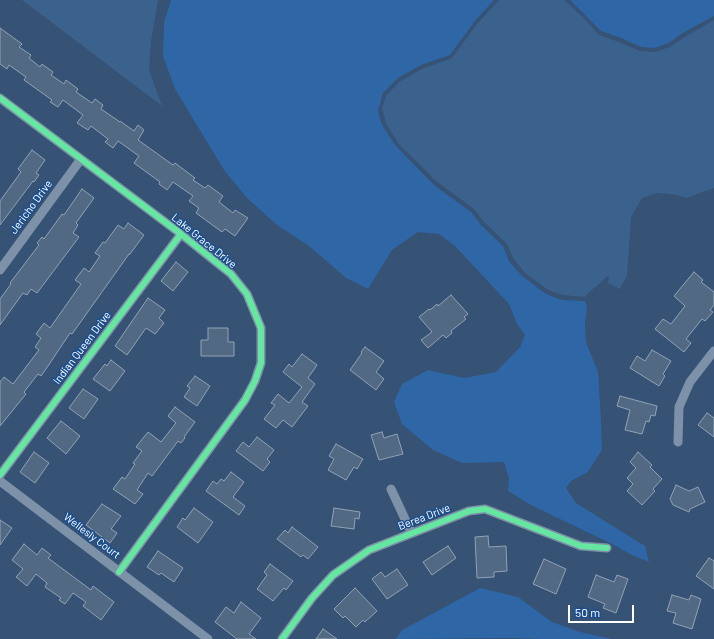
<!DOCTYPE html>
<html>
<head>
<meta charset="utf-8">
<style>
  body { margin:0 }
  #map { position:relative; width:714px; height:639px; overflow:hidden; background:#365274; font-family:Barlow,sans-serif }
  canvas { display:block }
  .scale { position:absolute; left:568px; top:605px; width:66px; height:18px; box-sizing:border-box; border:2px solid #fff; border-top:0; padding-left:5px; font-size:12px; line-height:14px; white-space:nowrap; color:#fff; -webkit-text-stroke:3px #1b4f8f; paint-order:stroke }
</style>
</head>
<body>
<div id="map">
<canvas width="714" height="639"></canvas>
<div class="scale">50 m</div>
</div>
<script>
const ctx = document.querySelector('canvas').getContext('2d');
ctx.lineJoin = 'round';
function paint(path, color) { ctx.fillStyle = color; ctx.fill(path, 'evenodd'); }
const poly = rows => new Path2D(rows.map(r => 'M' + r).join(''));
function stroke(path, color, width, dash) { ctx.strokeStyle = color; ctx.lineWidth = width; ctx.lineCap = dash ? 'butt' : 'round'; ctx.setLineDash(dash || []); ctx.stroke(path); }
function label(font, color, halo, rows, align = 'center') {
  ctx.font = font + ' Barlow,sans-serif'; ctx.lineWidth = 3; ctx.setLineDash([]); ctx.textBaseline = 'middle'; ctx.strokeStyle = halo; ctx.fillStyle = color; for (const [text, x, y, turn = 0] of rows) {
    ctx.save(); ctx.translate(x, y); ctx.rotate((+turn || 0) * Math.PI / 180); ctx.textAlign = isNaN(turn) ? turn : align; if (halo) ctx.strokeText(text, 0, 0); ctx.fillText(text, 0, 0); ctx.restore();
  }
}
paint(poly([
  [171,0,494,0,475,21,450,55,421,65,398,78,383,93,378,111,382,125,395,145,434,185,471,212,481,225,503,246,509,261,521,275,546,294,562,300,585,301,587,308,585,322,586,342,598,372,601,420,602,450,588,472,571,481,566,488,576,503,645,546,649,562,632,555,612,544,531,505,508,491,509,478,504,462,462,463,433,450,402,424,394,402,402,384,428,370,464,378,496,372,520,347,525,335,517,324,509,304,455,246,439,234,418,232,392,250,368,289,346,278,309,246,277,225,246,197,224,170,175,89,163,56,164,22],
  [570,0,714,0,714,16,681,34,669,43,655,48,641,47,621,38,601,31],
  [480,588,518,597,552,622,580,632,612,639,543,639,510,638,396,639,402,630]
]), '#2f66a5');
paint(poly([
  [22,0,158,0,151,41,149,70,162,106],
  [499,0,564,0,584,18,599,35,619,42,640,51,655,52,670,47,683,38,714,20,714,188,686,198,678,195,657,193,642,198,631,217,627,276,620,289,608,283,609,275,584,297,563,295,548,290,524,272,513,258,507,244,484,222,474,209,436,181,398,143,386,123,382,109,386,96,399,82,422,69,452,58,477,24]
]), '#3b618d');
const building = poly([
  [0,28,22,44,19,47,31,55,29,58,40,67,42,64,53,72,51,75,64,84,66,80,78,89,76,92,92,103,95,99,103,105,101,109,120,122,120,121,134,131,138,125,144,130,138,140,173,165,175,163,195,178,193,180,205,188,208,185,223,196,219,202,233,213,235,210,248,218,235,236,225,229,222,232,196,213,199,208,189,201,193,196,173,182,167,190,159,184,160,182,134,163,139,156,118,141,113,148,105,142,108,139,91,126,88,130,77,123,83,115,63,100,58,107,50,102,52,100,24,80,26,77,9,65,7,69,0,64,0,28],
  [32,150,45,160,36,173,39,175,34,182,33,181,0,225,0,201,21,172,18,169,32,150],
  [82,189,94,198,76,223,78,225,73,233,79,237,37,293,31,289,27,295,23,293,0,325,0,299,11,284,10,283,39,245,37,243,42,237,44,239,62,214,64,215,82,189],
  [128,223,144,235,130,254,129,254,72,334,70,333,46,369,41,376,38,374,24,392,26,394,0,426,0,382,4,377,13,384,39,350,35,347,41,338,36,334,44,323,50,328,81,284,75,280,84,268,89,272,100,256,95,253,103,242,105,243,118,225,124,229,128,223],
  [176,262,188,272,173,291,161,281,176,262],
  [694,272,703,280,701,282,714,292,714,305,710,310,713,312,705,321,702,319,686,339,691,343,684,352,655,329,663,319,671,324,685,306,674,296,694,272],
  [451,295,468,314,464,317,466,319,451,331,452,333,446,338,443,335,428,348,421,340,432,332,419,317,429,309,430,310,437,304,438,306,451,295],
  [148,298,165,310,159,318,164,323,155,334,146,328,127,355,115,346,148,298],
  [208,328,228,328,228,342,234,342,234,356,201,356,201,340,208,340,208,328],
  [365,347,384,361,376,372,384,379,376,390,350,370,362,353,361,352,365,347],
  [652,350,671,361,663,374,665,376,659,386,630,368,637,356,645,361,652,350],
  [302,354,317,365,308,378,315,384,302,402,308,406,292,427,283,420,276,428,264,419,275,405,271,403,278,394,289,403,302,387,283,372,289,364,292,367,302,354],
  [111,360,125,371,110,391,93,379,105,364,107,366,111,360],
  [195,376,210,386,197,406,184,397,190,388,187,386,195,376],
  [83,389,98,399,84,419,69,408,83,389],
  [620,396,657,406,655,416,651,415,649,422,646,421,642,434,625,430,630,410,617,406,620,396],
  [175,407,195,422,184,437,185,438,181,443,178,441,152,476,148,473,137,490,143,494,135,504,113,489,122,477,125,479,135,464,133,463,142,451,136,447,148,432,161,442,176,423,168,416,175,407],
  [707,413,714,418,714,437,698,425,707,413],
  [61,421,80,436,66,454,47,438,61,421],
  [382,432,384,438,397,434,403,454,379,460,371,435,382,432],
  [257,437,274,450,267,459,270,462,263,471,236,451,243,442,249,447,257,437],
  [336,444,363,459,357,469,354,467,346,480,328,470,334,459,329,456,336,444],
  [34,452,49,463,35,483,20,472,34,452],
  [638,452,652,465,650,467,662,479,653,489,655,491,642,505,627,491,633,484,627,478,636,468,630,462,638,452],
  [231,472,244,482,233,497,245,506,239,515,206,491,213,481,217,484,221,479,224,481,231,472],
  [676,485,689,491,698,487,705,502,690,509,689,512,673,505,670,499,676,485],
  [102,504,121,516,111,529,117,533,110,543,86,525,102,504],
  [194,508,213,522,198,543,177,527,183,518,185,520,194,508],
  [334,508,360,512,359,519,355,518,354,529,331,526,334,508],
  [0,520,12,528,0,545,0,520],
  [292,527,318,547,308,559,303,555,301,557,277,539,285,530,288,533,292,527],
  [488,536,489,547,506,546,507,571,494,572,494,577,477,578,475,537,488,536],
  [24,544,37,555,42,548,51,555,48,558,91,590,93,586,114,602,101,620,83,606,86,602,73,593,65,604,59,600,61,598,45,587,47,583,36,574,27,586,16,577,23,569,12,560,24,544],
  [448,546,456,558,432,575,423,562,448,546],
  [158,551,183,568,174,582,161,573,159,575,147,567,158,551],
  [709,558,714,561,714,589,696,576,709,558],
  [544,559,566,569,556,594,533,584,544,559],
  [270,564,293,581,286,590,284,588,273,601,257,589,267,575,264,572,270,564],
  [397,569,408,585,387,599,372,579,381,572,385,577,397,569],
  [596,575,614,582,617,575,628,579,616,613,603,608,605,604,588,597,596,575],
  [355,588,377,611,365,622,363,620,356,627,345,616,343,618,334,609,355,588],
  [672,595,689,600,691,595,701,599,692,629,673,623,676,613,667,611,672,595],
  [241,602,261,618,249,634,256,639,237,639,215,622,226,607,234,613,241,602],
  [323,629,337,639,316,639,323,629]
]);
paint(building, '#526984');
stroke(building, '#92a2b6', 1);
stroke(poly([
  [0,98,181,234,231,274,247,294,261,328,261,363,255,381,245,400,119,572],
  [0,270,81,159],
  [678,442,679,407,690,382,714,351],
  [0,475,181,234],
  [0,481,208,639],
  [391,489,411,532],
  [282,639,312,598,333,575,369,550,469,511,485,509,581,546,607,548]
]), '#7d92a8', 9);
stroke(poly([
  [0,98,181,234,231,274,247,294,261,328,261,363,255,381,245,400,119,572],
  [0,475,181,234],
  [282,639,312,598,333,575,369,550,469,511,485,509,581,546,607,548]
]), '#66e7a1', 6);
label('11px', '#fff', '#1b4f8f', [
  ["Jericho Drive",31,207,-54],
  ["Lake Grace Drive",204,241,39],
  ["Indian Queen Drive",82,348,-53],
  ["Berea Drive",424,517,-21],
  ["Wellesly Court",92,536,37]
]);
</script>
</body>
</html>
